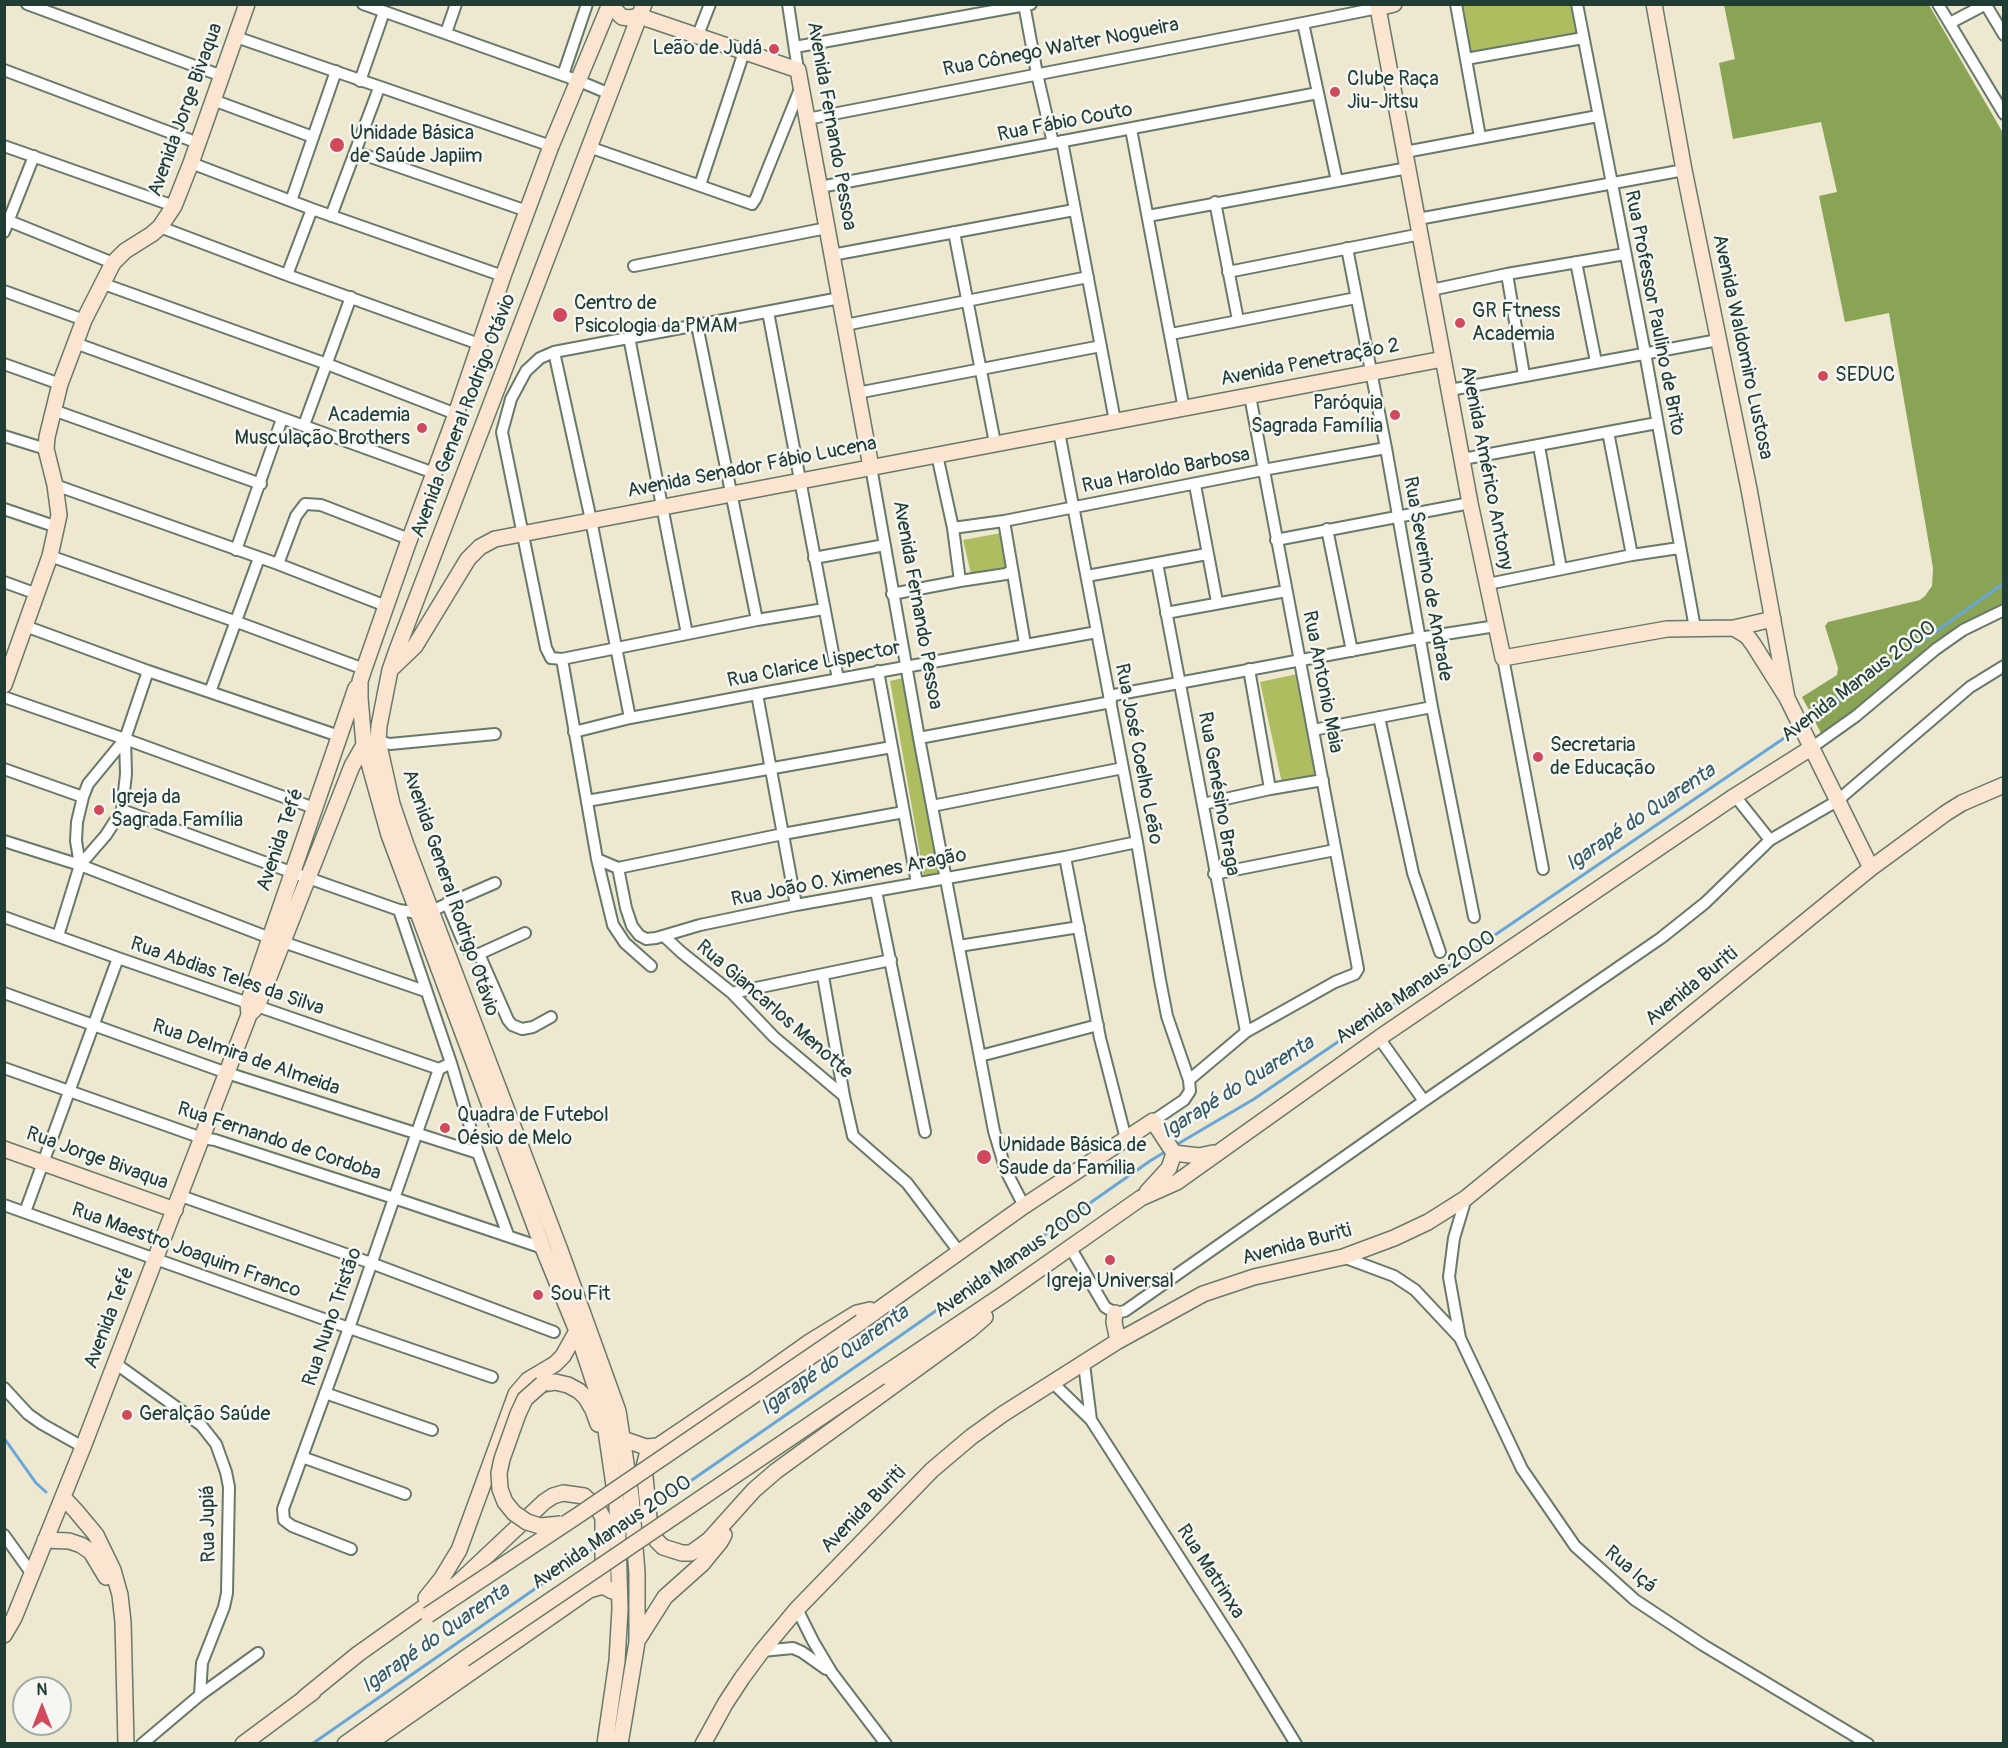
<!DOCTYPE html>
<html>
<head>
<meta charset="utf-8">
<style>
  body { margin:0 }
  #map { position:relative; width:2008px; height:1748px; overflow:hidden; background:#ede8cf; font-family:Pangolin,sans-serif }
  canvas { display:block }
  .frame { position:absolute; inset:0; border:6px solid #1f3d34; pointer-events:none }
  .north { position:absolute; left:12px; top:1676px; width:60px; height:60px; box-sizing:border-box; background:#f6f6f2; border:2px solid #a0aca6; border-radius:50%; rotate:0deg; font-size:16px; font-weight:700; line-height:24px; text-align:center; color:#1f3d34 }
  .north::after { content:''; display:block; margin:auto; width:21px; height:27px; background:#d1495b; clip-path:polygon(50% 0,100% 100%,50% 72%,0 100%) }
</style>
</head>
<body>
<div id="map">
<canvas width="2008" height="1748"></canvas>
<div class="frame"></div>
<div class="north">N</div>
</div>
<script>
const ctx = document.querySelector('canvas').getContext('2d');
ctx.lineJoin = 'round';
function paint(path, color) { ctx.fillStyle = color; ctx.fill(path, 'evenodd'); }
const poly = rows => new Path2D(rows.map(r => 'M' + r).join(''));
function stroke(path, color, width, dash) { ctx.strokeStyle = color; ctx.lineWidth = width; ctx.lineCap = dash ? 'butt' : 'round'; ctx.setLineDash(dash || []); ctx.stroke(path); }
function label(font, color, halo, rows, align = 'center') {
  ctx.font = font + ' Pangolin,sans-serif'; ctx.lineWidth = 5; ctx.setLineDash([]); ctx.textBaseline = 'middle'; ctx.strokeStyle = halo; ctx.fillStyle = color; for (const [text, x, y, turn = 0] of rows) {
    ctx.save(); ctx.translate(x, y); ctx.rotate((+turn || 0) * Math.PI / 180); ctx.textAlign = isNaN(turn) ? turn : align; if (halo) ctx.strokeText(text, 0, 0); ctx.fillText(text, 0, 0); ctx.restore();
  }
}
paint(poly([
  [1458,5,1576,5,1581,36,1467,56],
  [1001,533,1008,570,972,578,963,540],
  [1297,674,1318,776,1282,783,1260,682],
  [903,678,940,873,924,877,890,681]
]), '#aebd60');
paint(poly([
  [1724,5,1929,5,2003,133,2003,604,1961,626,1933,645,1853,712,1822,735,1802,697,1837,675,1838,668,1825,626,1828,622,1920,600,1925,596,1932,586,1933,568,1889,313,1845,322,1819,196,1837,192,1821,122,1733,139,1719,63,1735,59]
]), '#8aa456');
stroke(poly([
  [1804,725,2004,583],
  [1176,1145,1254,1099,1796,730],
  [4,1438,36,1483,46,1492],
  [653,1507,897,1338,1150,1161,1168,1150],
  [312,1744,598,1545]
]), '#67a6d9', 3);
const street = poly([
  [27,4,222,76],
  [363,4,579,81,610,94],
  [788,4,798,70],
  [1024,4,1037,74,1053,143],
  [1456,4,1480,137],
  [1577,4,1645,353,1695,628],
  [1938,4,2004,114],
  [1986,5,2004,35],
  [1303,23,1337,181],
  [1950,23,1986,4],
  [446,33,456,4],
  [698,35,710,4],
  [236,37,551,146],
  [795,47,1031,4],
  [1466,59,1583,38],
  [4,70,198,143],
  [563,75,587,4],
  [360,81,384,12],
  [213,100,313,137],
  [807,119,1303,23,1378,8,1377,4],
  [1131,129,1184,409],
  [1062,141,1115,421],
  [4,146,174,206],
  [589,147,752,204,756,198,800,89],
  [356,152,527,211],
  [1405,152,1598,116],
  [191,163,312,209,503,276],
  [700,185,744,52],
  [820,187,1318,93],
  [291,201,336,71],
  [1215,202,1238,320],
  [331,216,379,88],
  [1148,216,1408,168],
  [1418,219,1684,170],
  [9,221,113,263],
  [160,227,287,275,479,344],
  [4,232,34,156],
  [954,232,995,443],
  [1347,248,1386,448,1432,707,1474,917],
  [832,255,1074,210],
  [1576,262,1596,362],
  [634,266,827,228],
  [1228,272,1421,234],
  [1507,274,1524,375],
  [287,275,312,209],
  [101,283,327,364,456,414],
  [1431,290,1507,274,1625,254],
  [4,291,84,320],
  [768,312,838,679],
  [697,325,757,620],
  [845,325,1088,277],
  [1171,334,1356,298],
  [629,337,687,634],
  [75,343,434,473],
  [554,352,591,520,630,718],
  [4,364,60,384],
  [1450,390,1718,340],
  [857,393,1101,346],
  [53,410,261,484],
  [304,425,351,297],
  [1059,432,1137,842,1160,980,1167,1016,1189,1080],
  [1608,432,1632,555],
  [4,436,46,449],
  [1539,446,1561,569],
  [937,455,953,528,960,581],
  [1463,459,1657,423],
  [871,467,919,738,994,1131,1006,1171,1024,1206],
  [55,485,278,564,386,606],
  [1195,485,1217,602],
  [4,509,57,527],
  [1004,521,1025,644],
  [953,528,1004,521,1263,470,1386,448],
  [1327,529,1352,651],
  [1276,540,1470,503],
  [236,550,282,419],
  [50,556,237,622,364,669],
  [814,558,885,545],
  [1157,563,1246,1032],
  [278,564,296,516,305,504,321,505,409,539],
  [1087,576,1207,554],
  [4,582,37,594],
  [1488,584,1632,555,1679,548],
  [892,594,960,581,1006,574,1011,571],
  [824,609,757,620,562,659,551,658,546,648,502,432,511,399,526,371,540,358,554,352,840,298],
  [1166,613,1286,591],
  [25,626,148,671,339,736],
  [1503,658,1543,869],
  [562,659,597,859,618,868],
  [1249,669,1270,789],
  [878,671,917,883],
  [210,692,259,558],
  [757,694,796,905],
  [1109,696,1419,638,1496,626],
  [4,697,125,739,314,808],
  [1379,717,1413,873,1440,952],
  [1313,730,1432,707],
  [574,732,630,718,757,694,1097,632],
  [919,738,1111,702],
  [378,741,390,744,495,734],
  [1811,748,1856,716,1936,649,1963,630,2004,610],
  [4,769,83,797],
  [1735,796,1770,840],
  [587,801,892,747],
  [1203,804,1270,789,1323,780],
  [932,806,1123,768],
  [122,810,291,872,399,910,418,913],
  [4,841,80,865,270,938],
  [1065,857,1100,1038,1126,1139],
  [597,859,613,925,625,943,651,966],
  [80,865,106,835,122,810,126,774,125,739,148,671],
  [618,868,626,908,632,926,639,935,646,939,656,938,700,925,796,905,1065,857,1137,842],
  [618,868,783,834,904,812],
  [1214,874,1335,850],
  [876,891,925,1132],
  [447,903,462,939,468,950,474,954,479,954,525,933],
  [399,910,451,1063,478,1153,508,1235],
  [431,911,495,883],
  [4,917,118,958,439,1069],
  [58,936,80,865,76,841,77,822,83,797,88,784,125,739],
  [665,937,681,952,732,993,774,1037,844,1096,853,1136,907,1183,960,1253],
  [283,942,425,991],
  [959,946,1079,927],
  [479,954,508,1020,512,1025,522,1029,533,1027,551,1017],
  [823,976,844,1096],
  [4,993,227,1073,478,1153],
  [732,993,891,960],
  [1379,1038,1424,1101],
  [980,1056,1098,1025],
  [4,1068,202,1138,215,1140,394,1198,543,1248],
  [1153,1121,1184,1100,1190,1091,1189,1080,1246,1032,1335,982,1355,974,1358,969,1250,396],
  [181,1196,371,1263,554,1332],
  [1466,1198,1454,1238,1449,1277,1460,1338,1522,1469,1575,1546,1635,1600,1703,1645,1868,1744],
  [4,1205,349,1328,492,1377],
  [25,1212,118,958],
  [1070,1247,1105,1307,1115,1313,1125,1311,1424,1101,1661,938,1705,903,1770,840,1837,801,1970,687,2004,666],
  [1343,1257,1394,1276,1415,1290,1460,1338],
  [115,1363,201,1425,216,1444,226,1472,229,1487,227,1593,224,1607,202,1663,200,1695],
  [1084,1364,1091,1420],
  [1053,1383,1091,1420,1236,1646,1296,1744],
  [4,1388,28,1414,42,1424,83,1447],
  [325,1393,432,1430],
  [302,1457,405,1494],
  [4,1535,32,1574],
  [351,1549,292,1526,284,1520,283,1509,349,1328,439,1069,451,1063],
  [797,1609,813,1641,832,1673,886,1744],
  [762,1651,793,1648,802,1652,826,1669],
  [142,1744,200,1695,258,1653]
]);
const secondary = poly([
  [1394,4,1378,8,1470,503,1503,658,1667,629,1734,628,1773,619],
  [1654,4,1684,170,1749,489,1787,698],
  [610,5,622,17,629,18,639,16,798,70,871,467],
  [1734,628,1747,636,1753,644,1787,698,1871,868],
  [391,669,415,646,468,559,480,547,495,539,1443,359],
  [4,685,50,556,59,515,55,485,46,449,47,437,60,384,84,320,113,263,125,251,152,234,160,227,174,206,191,163,247,4],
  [253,1011,257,1006,267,982,352,766,364,745,369,743],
  [4,1149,175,1210],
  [1147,1192,1169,1168,1174,1153],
  [1115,1313,1114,1322,1118,1341],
  [861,1322,1024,1206,1153,1121,1174,1153,1199,1156,1213,1153],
  [880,1377,1004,1294,1141,1198,1177,1182,1379,1038,1735,796,1811,748],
  [542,1384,555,1382,568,1385,579,1391,586,1398,593,1410,598,1424],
  [623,1439,646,1447,658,1446,753,1382,808,1343,857,1313,870,1310],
  [658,1446,647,1455,644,1467,650,1528,657,1541,663,1547,682,1553,691,1553,709,1540,754,1490,776,1471,970,1330,985,1317],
  [63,1497,76,1511,96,1535,113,1570,120,1595,123,1622,126,1744],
  [45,1540,69,1541,81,1545,91,1552,106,1577],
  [426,1598,442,1578,459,1550,516,1394,528,1380,555,1364,563,1356,577,1331],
  [4,1635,14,1618,83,1447,249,1015,248,1003,270,938,356,688],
  [639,1638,665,1597,702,1564,720,1542,724,1535],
  [304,1698,358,1654,458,1583,544,1502,553,1496,563,1493,584,1496,599,1510,603,1518,603,1586],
  [243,1744,313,1692],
  [345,1744,464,1659],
  [368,1744,589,1590,603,1586,612,1591],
  [605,1744,617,1661,620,1609,617,1506,603,1410,577,1331,543,1248,389,835,364,745,360,698,360,681,364,669,407,546,456,414,503,276,551,146,610,4],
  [620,1744,637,1642,637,1573,631,1496,618,1411,560,1250,406,845,392,804,378,741,379,726,390,670,397,650,644,4],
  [703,1744,725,1704,742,1678,762,1651,797,1609,932,1470,971,1437,1003,1414,1118,1341,1203,1294,1254,1277,1343,1257,1394,1238,1428,1222,1466,1198,1871,868,1946,813,1962,803,2004,785]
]);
stroke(street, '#67796a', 14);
stroke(secondary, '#67796a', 18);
stroke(street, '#fff', 10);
stroke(secondary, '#fce5d0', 15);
const secondaryBridge = poly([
  [542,1384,525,1399,518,1414,502,1459,499,1473,500,1489,505,1502,514,1513,527,1522,540,1526,561,1524],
  [428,1615,583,1512,861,1322],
  [464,1659,880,1377]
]);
stroke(secondaryBridge, '#67796a', 18, []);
stroke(secondaryBridge, '#fce5d0', 15);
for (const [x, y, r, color] of [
  [774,49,6,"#d1495b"],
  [1335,92,6,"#d1495b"],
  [337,145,8,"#d1495b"],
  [560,315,8,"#d1495b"],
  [1460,323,6,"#d1495b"],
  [1823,376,6,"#d1495b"],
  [1395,415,6,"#d1495b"],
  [422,428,6,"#d1495b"],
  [1538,757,6,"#d1495b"],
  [99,810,6,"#d1495b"],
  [445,1128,6,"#d1495b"],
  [984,1157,8,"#d1495b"],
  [1110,1260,6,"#d1495b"],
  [538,1295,6,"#d1495b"],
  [127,1415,6,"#d1495b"]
]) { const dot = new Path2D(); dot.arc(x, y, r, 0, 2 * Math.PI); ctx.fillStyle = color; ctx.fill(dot); stroke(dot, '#f6f6f2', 2); }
label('20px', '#1f3d34', '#f6f6f2', [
  ["Rua Cônego Walter Nogueira",1061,48,-11],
  ["Avenida Jorge Bivaqua",186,110,-70],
  ["Rua Fábio Couto",1065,123,-11],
  ["Avenida Fernando Pessoa",831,126,80],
  ["Rua Professor Paulino de Brito",1654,313,79],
  ["Avenida Waldomiro Lustosa",1742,347,78],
  ["Avenida Penetração 2",1310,363,-11],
  ["Avenida General Rodrigo Otávio",464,416,-69],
  ["Avenida Senador Fábio Lucena",752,468,-11],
  ["Avenida Américo Antony",1486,468,79],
  ["Rua Haroldo Barbosa",1166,471,-11],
  ["Rua Severino de Andrade",1427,579,80],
  ["Avenida Fernando Pessoa",917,605,80],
  ["Rua Clarice Lispector",814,665,-11],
  ["Rua Antonio Maia",1322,682,79],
  ["Avenida Manaus 2000",1859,682,-37],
  ["Rua José Coelho Leão",1138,754,79],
  ["Rua Genésino Braga",1218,794,80],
  ["Avenida Tefé",281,840,-71],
  ["Rua João O. Ximenes Aragão",849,878,-11],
  ["Avenida General Rodrigo Otávio",450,893,71],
  ["Rua Abdias Teles da Silva",227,977,19],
  ["Avenida Buriti",1692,987,-39],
  ["Avenida Manaus 2000",1416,988,-34],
  ["Rua Giancarlos Menotte",774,1010,41],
  ["Rua Delmira de Almeida",246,1058,19],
  ["Rua Fernando de Cordoba",279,1142,18],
  ["Rua Jorge Bivaqua",97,1159,20],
  ["Avenida Buriti",1297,1245,-15],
  ["Rua Maestro Joaquim Franco",186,1251,20],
  ["Avenida Manaus 2000",1014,1260,-35],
  ["Rua Nuno Tristão",333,1317,-71],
  ["Avenida Tefé",110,1318,-69],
  ["Avenida Buriti",864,1510,-46],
  ["Rua Jupiá",209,1524,-91],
  ["Avenida Manaus 2000",612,1533,-34],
  ["Rua Içá",1630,1570,40],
  ["Rua Matrinxa",1210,1572,57]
]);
label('20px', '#1f3d34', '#f6f6f2', [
  ["Leão de Judá",762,49,"right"],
  ["Clube Raça",1347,80],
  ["Jiu-Jitsu",1347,103],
  ["Unidade Básica",350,134],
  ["de Saúde Japiim",350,157],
  ["Centro de",574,304],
  ["Psicologia da PMAM",574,327],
  ["GR Ftness",1472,312],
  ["Academia",1472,335],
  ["SEDUC",1835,376],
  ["Paróquia",1383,404,"right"],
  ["Sagrada Família",1383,427,"right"],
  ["Academia",410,416,"right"],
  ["Musculação Brothers",410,439,"right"],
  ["Secretaria",1550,746],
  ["de Educação",1550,769],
  ["Igreja da",111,798],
  ["Sagrada Família",111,821],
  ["Quadra de Futebol",457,1116],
  ["Oésio de Melo",457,1139],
  ["Unidade Básica de",998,1146],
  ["Saude da Familia",998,1169],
  ["Igreja Universal",1110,1282,"center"],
  ["Sou Fit",550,1295],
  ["Geralção Saúde",139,1415]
], 'left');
label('italic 21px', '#355c66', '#f6f6f2', [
  ["Igarapé do Quarenta",1641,818,-34],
  ["Igarapé do Quarenta",1238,1088,-32],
  ["Igarapé do Quarenta",835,1361,-35],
  ["Igarapé do Quarenta",436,1639,-35]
]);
</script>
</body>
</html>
